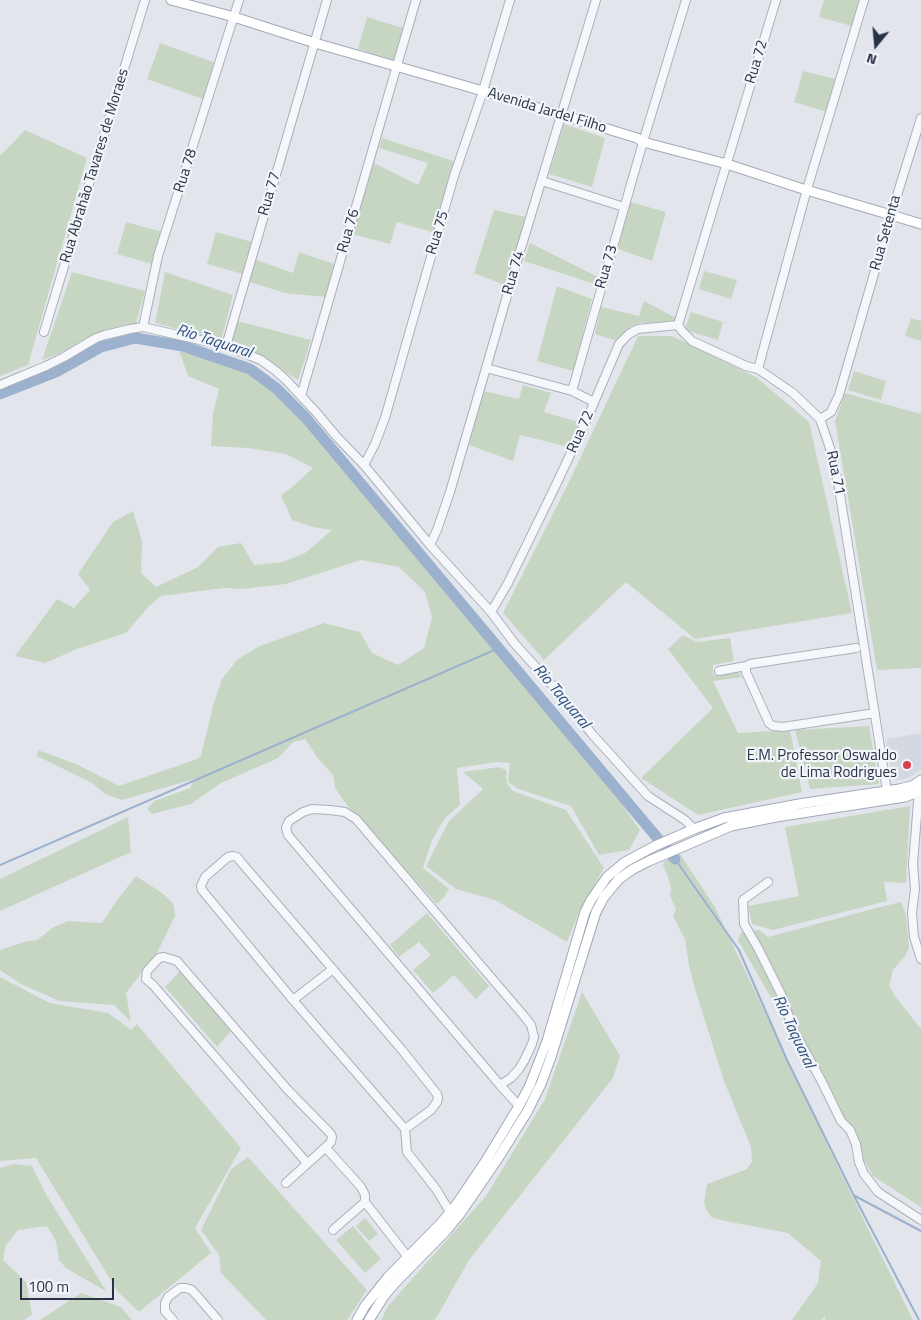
<!DOCTYPE html>
<html>
<head>
<meta charset="utf-8">
<style>
  body { margin:0 }
  #map { position:relative; width:921px; height:1320px; overflow:hidden; background:#e2e6ec; font-family:"Titillium Web",sans-serif }
  canvas { display:block }
  .north { position:absolute; left:851px; top:20px; width:50px; height:50px; -webkit-text-stroke:4px #f2f5f9; paint-order:stroke; rotate:197deg; font-size:14px; font-weight:700; line-height:20px; text-align:center; color:#293246 }
  .north::after { content:''; display:block; margin:auto; width:18px; height:22px; background:#293246; clip-path:polygon(50% 0,100% 100%,50% 72%,0 100%) }
  .scale { position:absolute; left:20px; top:1278px; width:94px; height:22px; box-sizing:border-box; border:2px solid #293246; border-top:0; padding-left:6px; font-size:15px; line-height:18px; white-space:nowrap; color:#293246; -webkit-text-stroke:4px #f2f5f9; paint-order:stroke }
</style>
</head>
<body>
<div id="map">
<canvas width="921" height="1320"></canvas>
<div class="north">N</div>
<div class="scale">100 m</div>
</div>
<script>
const ctx = document.querySelector('canvas').getContext('2d');
ctx.lineJoin = 'round';
function paint(path, color) { ctx.fillStyle = color; ctx.fill(path, 'evenodd'); }
const poly = rows => new Path2D(rows.map(r => 'M' + r).join(''));
function stroke(path, color, width, dash) { ctx.strokeStyle = color; ctx.lineWidth = width; ctx.lineCap = dash ? 'butt' : 'round'; ctx.setLineDash(dash || []); ctx.stroke(path); }
function label(font, color, halo, rows, align = 'center') {
  ctx.font = font + ' "Titillium Web",sans-serif'; ctx.lineWidth = 4.5; ctx.setLineDash([]); ctx.textBaseline = 'middle'; ctx.strokeStyle = halo; ctx.fillStyle = color; for (const [text, x, y, turn = 0] of rows) {
    ctx.save(); ctx.translate(x, y); ctx.rotate((+turn || 0) * Math.PI / 180); ctx.textAlign = isNaN(turn) ? turn : align; if (halo) ctx.strokeText(text, 0, 0); ctx.fillText(text, 0, 0); ctx.restore();
  }
}
paint(poly([
  [921,733,921,769,914,775,905,779,895,780,887,753,887,739]
]), '#d4d8e1');
paint(poly([
  [824,0,863,0,855,27,819,17],
  [367,17,403,28,394,60,358,49],
  [160,43,216,63,203,99,147,79],
  [803,71,836,79,827,112,794,102],
  [564,124,605,138,592,187,549,174],
  [25,130,87,158,28,365,0,376,0,156],
  [382,138,456,162,435,233,397,222,390,244,352,234,374,163,418,185,428,163,379,148],
  [630,202,666,212,652,261,618,249],
  [494,210,526,217,507,286,474,273],
  [126,222,162,232,152,264,117,254],
  [216,232,252,242,243,274,207,264],
  [530,243,600,278,598,285,524,261],
  [299,252,334,264,326,297,285,293,250,282,254,259,293,273],
  [704,271,737,280,731,299,699,289],
  [72,272,145,291,136,323,42,360],
  [165,272,233,295,221,341,155,323],
  [557,286,592,299,573,371,537,361],
  [644,301,676,318,675,322,639,323,632,326,616,341,595,334,601,307,639,316],
  [691,312,723,322,718,340,685,330],
  [911,318,921,321,921,341,905,336],
  [237,321,311,340,298,380,232,340],
  [638,336,672,336,756,377,809,422,852,613,695,639,626,582,544,660,503,613,568,484],
  [179,351,205,357,249,372,276,389,478,620,513,661,554,719,600,773,640,830,629,850,599,855,571,806,518,789,508,782,510,763,497,762,457,768,460,805,445,818,432,840,423,868,449,889,444,897,437,904,347,805,335,788,333,775,317,757,305,739,293,742,278,758,221,783,191,804,152,814,147,809,154,801,190,788,194,779,122,800,105,794,92,783,37,756,38,750,76,764,119,786,197,759,201,756,213,706,222,679,238,659,260,646,324,623,360,632,372,653,398,665,424,648,432,617,425,592,399,567,361,560,286,584,241,589,224,588,161,596,148,607,126,633,77,649,45,663,15,656,57,599,74,608,90,590,78,574,113,522,133,511,142,541,141,573,156,587,198,567,218,547,241,543,254,565,283,562,305,553,332,530,313,527,292,520,281,495,291,488,313,468,286,454,248,448,211,446,213,414,219,389,188,376],
  [854,371,886,381,881,400,848,390],
  [523,385,551,393,544,412,582,423,569,447,520,435,513,461,469,445,483,391,519,399],
  [845,393,921,414,921,668,877,670,835,421],
  [683,635,697,642,730,638,734,661,713,665,713,675,737,671,742,677,713,681,738,733,790,730,802,792,698,815,641,778,713,708,668,649],
  [869,726,879,784,810,789,795,730],
  [499,767,506,770,507,784,513,791,566,810,604,868,580,910,567,942,495,900,456,889,426,866,449,821,483,789,463,772],
  [910,806,906,883,884,882,887,901,773,930,752,924,748,906,799,896,785,827],
  [128,817,131,852,0,911,0,879],
  [680,854,715,907,848,1188,913,1320,825,1320,825,1317,821,1320,792,1320,818,1283,821,1261,788,1233,725,1221,711,1217,706,1209,704,1203,707,1184,747,1169,752,1162,751,1147,724,1081,695,989,689,965,685,939,673,916,676,909,670,896,671,889,668,877,663,865,665,861],
  [136,876,162,893,173,903,175,916,158,951,126,993,131,1022,114,1005,59,1001,21,984,0,970,0,950,24,942,37,940,54,927,68,921,102,923,117,900],
  [901,902,906,915,909,948,905,956,893,970,889,986,895,996,921,1029,921,1207,873,1176,738,940,741,932,759,930,768,937,880,907],
  [427,913,489,986,476,999,454,975,433,993,413,970,431,955,419,942,399,957,390,945],
  [181,970,232,1030,217,1047,165,987],
  [0,977,50,1003,108,1013,131,1030,137,1024,241,1148,195,1228,211,1253,139,1312,118,1292,36,1158,0,1161],
  [582,992,620,1056,613,1078,469,1260,438,1315,434,1320,381,1320,388,1306,486,1196,545,1099],
  [248,1157,367,1290,347,1320,266,1320,221,1273,219,1255,201,1230,231,1169],
  [13,1164,32,1166,47,1196,107,1292,66,1268,59,1260,56,1241,47,1226,18,1230,5,1247,3,1260,26,1282,32,1315,24,1320,0,1320,0,1168],
  [365,1218,378,1234,369,1241,356,1226],
  [353,1226,381,1259,365,1273,336,1240],
  [81,1293,121,1307,132,1320,40,1320]
]), '#c7d6c3');
stroke(poly([
  [675,859,739,950,787,1060,854,1196,919,1320],
  [0,865,499,648],
  [855,1196,921,1231]
]), '#9bb1ce', 2);
stroke(poly([
  [0,394,56,372,101,347,135,338,183,346,250,369,276,388,306,418,675,859]
]), '#9bb1ce', 11);
const minor = poly([
  [542,181,624,207],
  [678,325,682,331,692,341,746,366,758,369,793,393,820,419,830,448,838,482,887,791],
  [678,325,776,0],
  [143,327,158,256,239,0],
  [44,332,145,0],
  [226,346,327,0],
  [486,368,572,391,594,402],
  [758,369,807,189,864,0],
  [0,385,46,366,64,357,96,338,105,335,130,329,143,327,226,346,261,360,276,371,286,380,316,412,337,437,364,465,430,545,491,612,515,644,554,687,592,734,648,796,685,820,694,829],
  [572,391,643,142,686,0],
  [301,396,416,0],
  [820,419,831,412,839,395,891,215,921,118],
  [364,465,375,444,385,418,454,176,483,91,510,0],
  [430,545,437,530,450,492,518,258,596,0],
  [491,612,508,583,553,491,587,419,619,344,629,334,638,329,678,325],
  [856,648,750,664,746,666,746,672,769,723,773,726,783,727,875,713],
  [719,671,746,666],
  [919,790,913,864,915,889,912,913,914,937,921,959],
  [768,882,743,900,744,924,758,948,781,994,794,1031,822,1082,841,1121,850,1130,856,1144,859,1162,864,1174,878,1192,921,1220],
  [293,1000,333,969],
  [500,1085,511,1078,519,1069,524,1061,532,1044,534,1037,531,1025,524,1016,356,819,345,812,330,810,312,809,303,812,289,821,286,828,288,835,500,1085,519,1106],
  [405,1129,431,1110,437,1102,438,1098,437,1094,402,1050,241,862,237,857,233,856,228,857,205,877,201,886,202,890,293,1000,405,1129,407,1152,436,1189,450,1212],
  [326,1148,361,1187,365,1195,365,1202,407,1256],
  [286,1183,328,1145,331,1142,332,1137,331,1134,287,1089,177,961,164,957,159,958,147,971,146,979,153,985,307,1163],
  [333,1230,365,1202],
  [173,1320,165,1311,165,1303,168,1297,180,1288,186,1288,192,1290,218,1320]
]);
const major = poly([
  [171,0,234,17,315,43,483,91,637,138,643,142,727,164,800,188,921,224],
  [357,1320,365,1306,388,1277,441,1223,456,1205,485,1162,519,1106,530,1085,547,1041,585,912,591,900,607,877,625,862,655,846,694,829,724,818,799,804,899,789,912,786,921,780],
  [369,1320,384,1296,395,1283,446,1231,460,1214,497,1160,527,1112,541,1084,551,1057,596,912,604,897,619,879,633,869,649,861,731,826,776,817,905,797,915,793,921,788]
]);
stroke(minor, '#aab0ba', 10);
stroke(major, '#a1a9b9', 11);
stroke(minor, '#f6f7fa', 8);
stroke(major, '#fff', 9);
for (const [x, y, r, color] of [
  [907,765,5,"#d93f4e"]
]) { const dot = new Path2D(); dot.arc(x, y, r, 0, 2 * Math.PI); ctx.fillStyle = color; ctx.fill(dot); stroke(dot, '#f2f5f9', 2); }
label('15px', '#293246', '#f2f5f9', [
  ["Rua 72",757,62,-73],
  ["Avenida Jardel Filho",547,111,17],
  ["Rua Abrahão Tavares de Moraes",95,166,-73],
  ["Rua 78",186,171,-72],
  ["Rua 77",270,194,-74],
  ["Rua 76",349,231,-74],
  ["Rua 75",438,233,-73],
  ["Rua Setenta",886,233,-74],
  ["Rua 73",607,267,-74],
  ["Rua 74",514,273,-74],
  ["Rua 72",581,432,-66],
  ["Rua 71",835,473,78]
]);
label('15px', '#293246', '#f2f5f9', [
  ["E.M. Professor Oswaldo",897,756],
  ["de Lima Rodrigues",897,773]
], 'right');
label('italic 16px', '#2f4e7d', '#f2f5f9', [
  ["Rio Taquaral",214,342,18],
  ["Rio Taquaral",561,697,50],
  ["Rio Taquaral",793,1032,65]
]);
</script>
</body>
</html>
